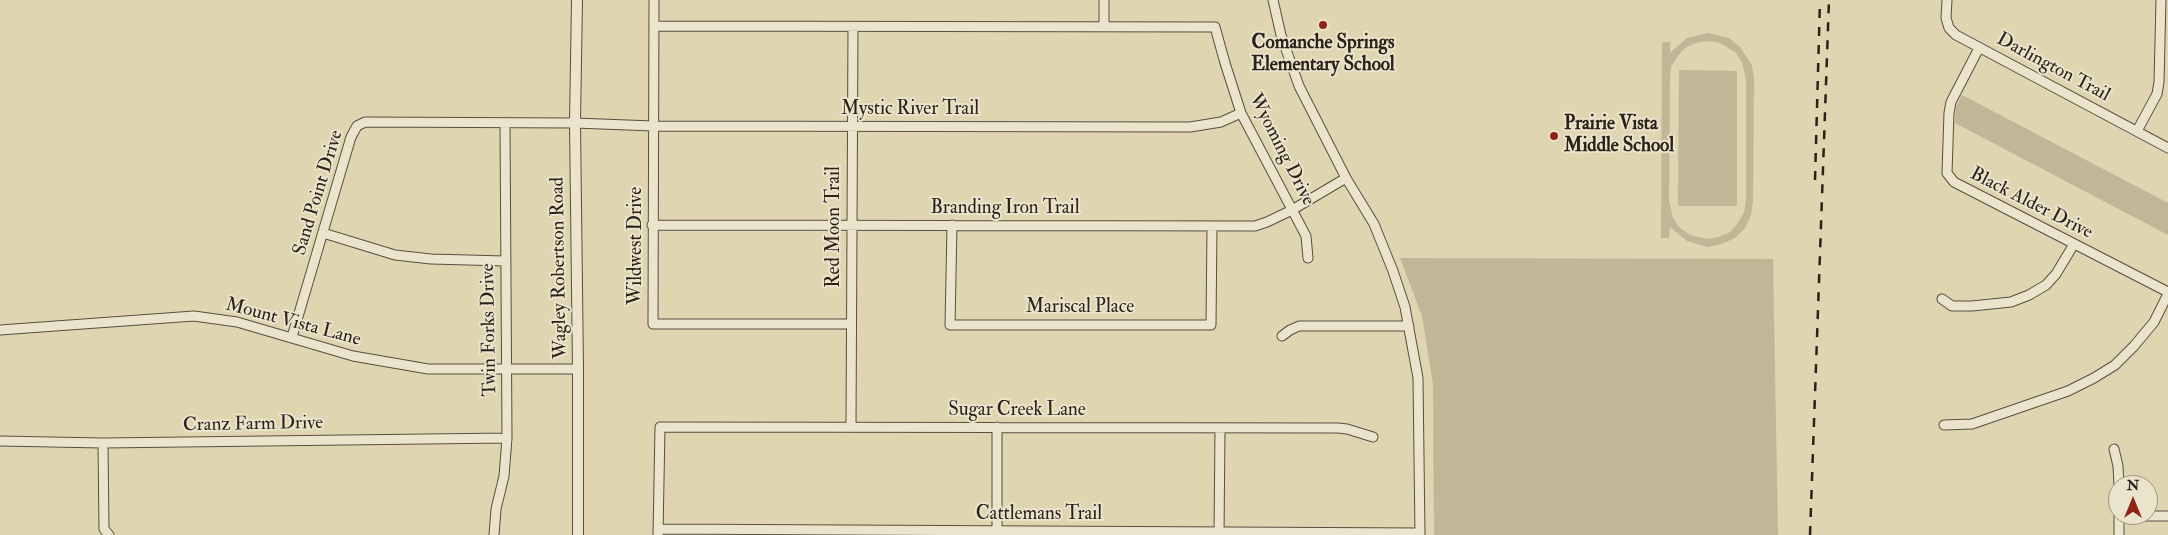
<!DOCTYPE html>
<html>
<head>
<meta charset="utf-8">
<style>
  body { margin:0 }
  #map { position:relative; width:2168px; height:535px; overflow:hidden; background:#dfd5b0; font-family:"IM FELL Double Pica",serif }
  canvas { display:block }
  .north { position:absolute; left:2108px; top:475px; width:50px; height:50px; box-sizing:border-box; background:#eae4cc; border:1px solid #9e9684; border-radius:50%; rotate:0deg; font-size:14px; font-weight:700; line-height:20px; text-align:center; color:#2c2119 }
  .north::after { content:''; display:block; margin:auto; width:18px; height:22px; background:#8f2418; clip-path:polygon(50% 0,100% 100%,50% 72%,0 100%) }
</style>
</head>
<body>
<div id="map">
<canvas width="2168" height="535"></canvas>
<div class="north">N</div>
</div>
<script>
const ctx = document.querySelector('canvas').getContext('2d');
ctx.lineJoin = 'round';
function paint(path, color) { ctx.fillStyle = color; ctx.fill(path, 'evenodd'); }
const poly = rows => new Path2D(rows.map(r => 'M' + r).join(''));
function stroke(path, color, width, dash) { ctx.strokeStyle = color; ctx.lineWidth = width; ctx.lineCap = dash ? 'butt' : 'round'; ctx.setLineDash(dash || []); ctx.stroke(path); }
function label(font, color, halo, rows, align = 'center') {
  ctx.font = font + ' "IM FELL Double Pica",serif'; ctx.lineWidth = 4; ctx.setLineDash([]); ctx.textBaseline = 'middle'; ctx.strokeStyle = halo; ctx.fillStyle = color; for (const [text, x, y, turn = 0] of rows) {
    ctx.save(); ctx.translate(x, y); ctx.rotate((+turn || 0) * Math.PI / 180); ctx.textAlign = isNaN(turn) ? turn : align; if (halo) ctx.strokeText(text, 0, 0); ctx.fillText(text, 0, 0); ctx.restore();
  }
}
paint(poly([
  [1708,33,1729,38,1740,47,1752,65,1754,79,1753,201,1751,215,1745,228,1735,238,1722,244,1708,247,1687,241,1670,227,1669,238,1661,238,1662,42,1670,42,1670,53,1687,38],
  [1708,41,1720,43,1735,52,1742,62,1746,79,1746,201,1744,212,1738,223,1730,232,1719,237,1707,239,1690,235,1680,228,1673,218,1669,201,1670,79,1671,67,1677,57,1685,48,1696,43],
  [1679,70,1737,71,1737,206,1678,206],
  [1962,95,2168,203,2168,235,1955,123,1956,107],
  [1400,258,1773,259,1778,535,1434,535,1433,385,1422,316]
]), '#c1b696');
const minor = poly([
  [654,0,653,324,851,324],
  [1273,0,1281,35,1299,86,1346,178,1374,224,1393,271,1405,307,1418,378,1420,535],
  [1947,0,1946,18,1949,28,1956,35,2168,148],
  [654,26,1215,27,1225,63,1241,113,1306,236,1308,258],
  [1104,27,1104,0],
  [1979,48,1951,102,1949,113,1947,173,1954,182,2168,292],
  [2137,131,2157,94,2159,82,2161,0],
  [652,225,1255,226,1267,222,1292,210,1346,178],
  [952,225,950,325,1211,325,1212,227],
  [323,233,395,255,431,259,505,261],
  [1942,299,1952,306,1972,306,2011,302,2029,295,2046,285,2056,274,2074,244],
  [0,330,194,316,237,322,353,356,428,369,578,369],
  [1282,336,1290,330,1299,326,1409,326],
  [292,337,351,137,357,126,365,122,575,123,653,126,1190,127,1221,122,1241,113],
  [1944,425,1972,424,2068,391,2094,378,2115,365,2134,346,2154,322,2168,294],
  [851,427,853,27],
  [0,441,103,443,507,438],
  [103,443,104,529,109,535],
  [2114,449,2118,466,2119,485],
  [2119,516,2168,516],
  [658,529,1420,533],
  [494,535,496,509,504,476,507,438,505,124],
  [658,535,660,427,1338,428,1347,429,1373,437],
  [997,535,997,427],
  [1219,535,1220,429],
  [2119,535,2119,515]
]);
const tertiary = poly([
  [577,0,575,123,578,369,578,535]
]);
stroke(minor, '#594e3f', 11);
stroke(tertiary, '#594e3f', 12);
stroke(minor, '#eae4cc', 9);
stroke(tertiary, '#eae4cc', 10);
stroke(poly([
  [1815,180,1820,0],
  [1810,535,1829,0]
]), '#2c2119', 2.5, [9, 9]);
for (const [x, y, r, color] of [
  [1323,25,5,"#8f2418"],
  [1554,136,5,"#8f2418"]
]) { const dot = new Path2D(); dot.arc(x, y, r, 0, 2 * Math.PI); ctx.fillStyle = color; ctx.fill(dot); stroke(dot, '#eae4cc', 2); }
label('bold 19px', '#2c2119', '#eae4cc', [
  ["Comanche Springs",1323,44],
  ["Elementary School",1323,66],
  ["Prairie Vista",1564,125,"left"],
  ["Middle School",1564,147,"left"]
]);
label('19px', '#2c2119', '#eae4cc', [
  ["Darlington Trail",2053,68,28],
  ["Mystic River Trail",910,110],
  ["Wyoming Drive",1281,150,63],
  ["Sand Point Drive",319,193,-73],
  ["Black Alder Drive",2031,204,27],
  ["Branding Iron Trail",1005,209],
  ["Red Moon Trail",835,227,-90],
  ["Wildwest Drive",637,246,-90],
  ["Wagley Robertson Road",560,268,-91],
  ["Mariscal Place",1080,308],
  ["Mount Vista Lane",293,323,15],
  ["Twin Forks Drive",490,330,-91],
  ["Sugar Creek Lane",1017,411],
  ["Cranz Farm Drive",253,425,-1],
  ["Cattlemans Trail",1039,515]
]);
</script>
</body>
</html>
